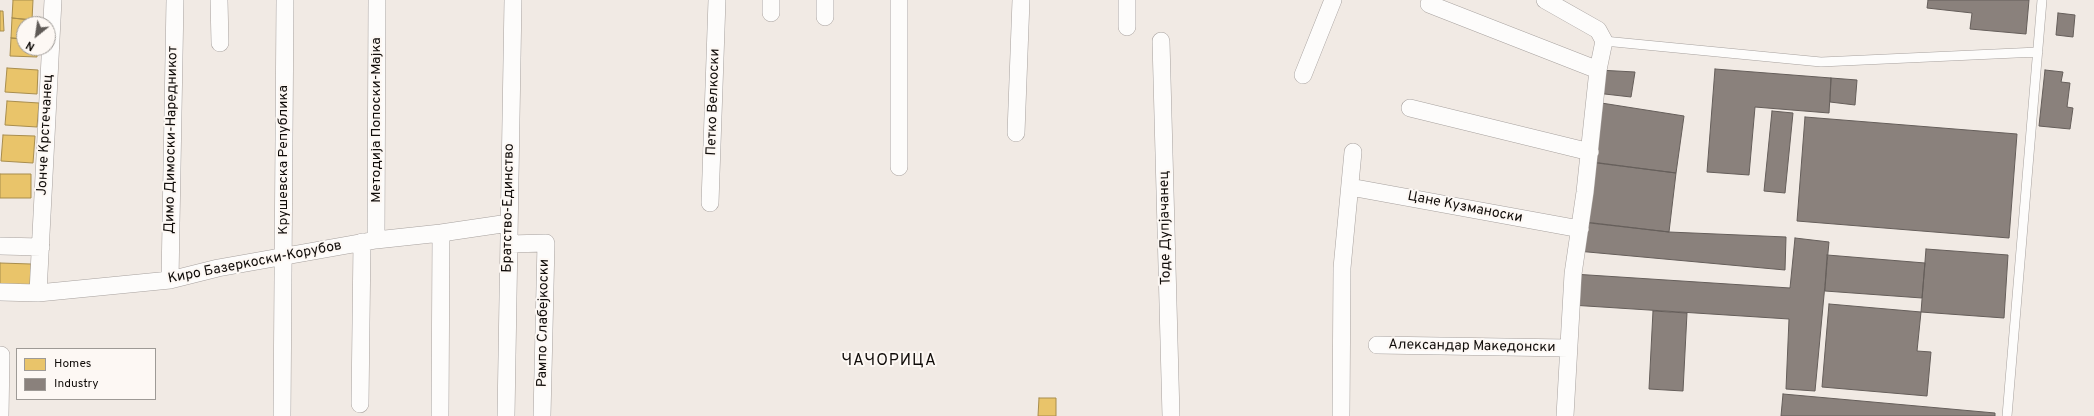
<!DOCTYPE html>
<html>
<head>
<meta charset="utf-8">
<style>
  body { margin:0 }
  #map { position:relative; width:2094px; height:416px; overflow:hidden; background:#f1eae4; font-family:Overpass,sans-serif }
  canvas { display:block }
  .legend { position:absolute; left:16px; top:348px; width:140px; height:52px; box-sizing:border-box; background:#fdf8f4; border:1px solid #9e9a96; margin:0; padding:5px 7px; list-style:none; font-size:12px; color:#100c09 }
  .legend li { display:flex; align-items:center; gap:8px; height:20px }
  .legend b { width:20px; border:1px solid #9e9a96 }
  .north { position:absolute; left:16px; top:16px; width:40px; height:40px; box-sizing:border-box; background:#fdf8f4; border:1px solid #9e9a96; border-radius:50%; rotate:210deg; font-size:11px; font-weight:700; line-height:16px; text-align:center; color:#100c09 }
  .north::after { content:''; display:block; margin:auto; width:14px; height:18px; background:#5f5a56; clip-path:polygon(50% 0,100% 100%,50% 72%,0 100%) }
</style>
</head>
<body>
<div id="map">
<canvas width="2094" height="416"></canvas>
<ul class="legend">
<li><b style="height:11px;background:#e9c46a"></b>Homes</li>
<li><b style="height:11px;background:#8a817c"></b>Industry</li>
</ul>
<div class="north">N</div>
</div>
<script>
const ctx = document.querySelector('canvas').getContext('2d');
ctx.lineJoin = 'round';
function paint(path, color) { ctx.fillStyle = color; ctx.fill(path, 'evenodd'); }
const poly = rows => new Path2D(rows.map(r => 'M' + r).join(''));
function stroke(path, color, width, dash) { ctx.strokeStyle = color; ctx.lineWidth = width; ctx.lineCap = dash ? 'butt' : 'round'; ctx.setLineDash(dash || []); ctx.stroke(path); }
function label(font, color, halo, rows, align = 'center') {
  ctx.font = font + ' Overpass,sans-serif'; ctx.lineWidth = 4; ctx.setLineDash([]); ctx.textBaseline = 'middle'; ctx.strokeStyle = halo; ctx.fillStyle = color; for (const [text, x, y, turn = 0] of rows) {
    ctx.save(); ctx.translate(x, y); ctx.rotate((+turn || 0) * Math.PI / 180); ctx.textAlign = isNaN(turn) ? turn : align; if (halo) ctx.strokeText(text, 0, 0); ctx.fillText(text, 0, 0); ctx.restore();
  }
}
const homes = poly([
  [13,0,33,0,32,20,12,18,13,0],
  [0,11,3,11,4,31,0,31,0,11],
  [12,18,32,20,32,24,24,24,24,39,11,38,12,18],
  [11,38,24,39,24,48,37,48,37,57,10,56,11,38],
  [7,68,38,70,37,94,5,92,7,68],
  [7,101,39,103,37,127,5,125,7,101],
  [3,135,35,136,33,163,1,161,3,135],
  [0,174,31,174,31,198,0,198,0,174],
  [0,263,31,264,30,288,0,287,0,263],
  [1039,398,1056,398,1056,416,1038,416,1039,398]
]);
paint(homes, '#e9c46a');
stroke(homes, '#a88d4d', 1);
const industry = poly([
  [1928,0,2029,0,2026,34,1970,29,1972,13,1927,8,1928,0],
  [2058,13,2075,15,2073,37,2056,35,2058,13],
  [1715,69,1831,78,1829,113,1755,107,1749,175,1707,172,1715,69],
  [1598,70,1635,72,1631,97,1596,93,1598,70],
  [2045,70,2063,72,2061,82,2070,83,2067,107,2073,108,2070,129,2039,126,2045,70],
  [1831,78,1857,80,1855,105,1830,102,1831,78],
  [1595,102,1684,116,1676,173,1589,162,1595,102],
  [1772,111,1793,113,1785,193,1764,191,1772,111],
  [1805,117,2017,134,2009,238,1797,221,1805,117],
  [1592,162,1676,173,1669,232,1585,222,1592,162],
  [1581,222,1669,232,1786,237,1785,270,1577,251,1581,222],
  [1795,238,1829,242,1815,391,1786,389,1789,319,1571,305,1573,274,1790,288,1795,238],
  [1926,249,2008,255,2004,318,1921,312,1926,249],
  [1827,255,1925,263,1922,298,1825,291,1827,255],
  [1829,304,1921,312,1917,351,1931,352,1927,396,1822,387,1829,304],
  [1653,311,1687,313,1683,391,1649,389,1653,311],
  [1783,394,1995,413,1995,416,1781,416,1783,394]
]);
paint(industry, '#8a817c');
stroke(industry, '#655e5a', 1);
const lane = poly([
  [1604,41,1821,62,2038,52],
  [2007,416,2042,0]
]);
const street = poly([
  [219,0,220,43],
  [771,0,771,13],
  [825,0,825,17],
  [1545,0,1598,30,1604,41,1598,70,1585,192,1573,274,1565,416],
  [1429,4,1598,70],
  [1127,27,1127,0],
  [1161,41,1171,416],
  [1303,75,1333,0],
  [1410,108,1590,152],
  [1016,133,1021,0],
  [899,167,899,0],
  [1350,187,1580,229],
  [710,203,717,0],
  [376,240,377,0],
  [509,244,546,243,542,416],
  [0,246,41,247],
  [170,280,175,0],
  [0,292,38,293,170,280,218,268,376,240,441,233,509,223],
  [38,293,53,0],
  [1377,345,1568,348],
  [360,404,362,242],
  [0,416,1,355],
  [282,416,285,0],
  [440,416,441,233],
  [506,416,513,0],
  [1341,416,1342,268,1353,152]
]);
stroke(lane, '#a7a19e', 10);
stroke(street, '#a7a19e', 18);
stroke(lane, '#fdfcfb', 9);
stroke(street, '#fdfcfb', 17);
label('14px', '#100c09', '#fdf8f4', [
  ["Петко Велкоски",714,102,-88],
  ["Методија Попоски-Мајка",377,120,-90],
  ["Јонче Крстечанец",46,135,-87],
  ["Димо Димоски-Наредникот",172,140,-89],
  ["Крушевска Република",284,160,-90],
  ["Братство-Единство",509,208,-89],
  ["Цане Кузманоски",1465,208,11],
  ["Тоде Дупјачанец",1166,228,-91],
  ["Киро Базеркоски-Корубов",255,263,-11],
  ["Рампо Слабејкоски",544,323,-89],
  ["Александар Македонски",1472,347,1]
]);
ctx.letterSpacing = '1px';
label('16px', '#100c09', '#fdf8f4', [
  ["ЧАЧОРИЦА",889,362]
]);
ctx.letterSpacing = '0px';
</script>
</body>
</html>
